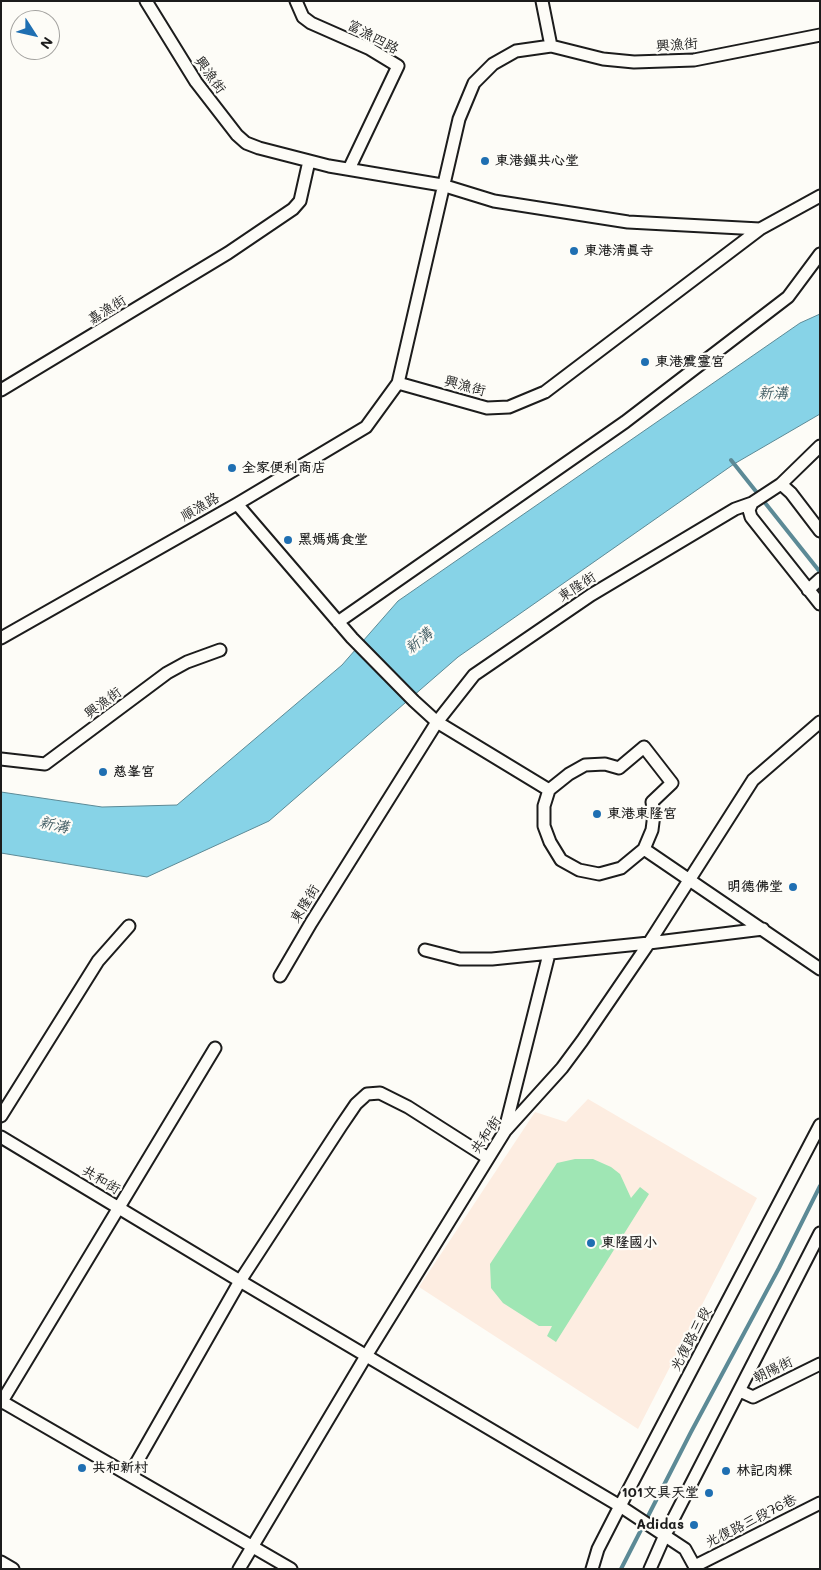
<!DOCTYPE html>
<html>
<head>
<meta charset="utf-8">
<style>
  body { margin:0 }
  #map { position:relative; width:821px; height:1570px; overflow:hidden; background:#fdfcf7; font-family:Mali,sans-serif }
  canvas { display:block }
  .frame { position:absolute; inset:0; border:2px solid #1c1c1c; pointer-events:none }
  .north { position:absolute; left:10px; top:10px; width:50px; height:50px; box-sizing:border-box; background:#fdfcf7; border:1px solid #a3a29f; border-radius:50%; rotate:125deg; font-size:14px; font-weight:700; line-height:20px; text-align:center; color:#1c1c1c }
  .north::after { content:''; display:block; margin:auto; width:18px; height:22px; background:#1f6fb2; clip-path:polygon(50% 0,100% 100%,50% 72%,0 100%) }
</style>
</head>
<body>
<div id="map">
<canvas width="821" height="1570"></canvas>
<div class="frame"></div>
<div class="north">N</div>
</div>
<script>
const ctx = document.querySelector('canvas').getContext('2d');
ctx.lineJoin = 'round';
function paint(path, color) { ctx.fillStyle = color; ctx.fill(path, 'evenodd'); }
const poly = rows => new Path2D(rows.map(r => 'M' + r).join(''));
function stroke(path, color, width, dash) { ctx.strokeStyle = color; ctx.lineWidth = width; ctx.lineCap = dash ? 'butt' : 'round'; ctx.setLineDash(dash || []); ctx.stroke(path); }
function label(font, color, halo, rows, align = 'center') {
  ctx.font = font + ' Mali,"LXGW WenKai TC",sans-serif'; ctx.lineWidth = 4.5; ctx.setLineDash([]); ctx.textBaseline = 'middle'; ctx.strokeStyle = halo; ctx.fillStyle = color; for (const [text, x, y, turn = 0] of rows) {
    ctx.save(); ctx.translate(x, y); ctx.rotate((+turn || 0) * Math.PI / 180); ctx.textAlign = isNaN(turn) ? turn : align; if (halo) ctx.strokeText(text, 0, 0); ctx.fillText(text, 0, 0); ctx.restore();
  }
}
paint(poly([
  [588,1099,757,1198,638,1429,419,1287,535,1112,566,1122]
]), '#fdede1');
paint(poly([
  [575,1159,593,1159,611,1167,620,1174,631,1198,640,1187,649,1194,556,1342,547,1336,552,1326,539,1326,503,1303,491,1288,490,1264,557,1163]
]), '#9fe6b4');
const water = poly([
  [820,314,820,414,734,464,458,657,269,821,147,877,1,853,1,792,102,807,177,805,342,665,398,601,800,323,820,314]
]);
paint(water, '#87d3e7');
stroke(water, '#5c8a96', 1);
stroke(poly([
  [731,460,820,572],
  [621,1569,691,1432,779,1268,820,1186]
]), '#5c8a96', 4);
const minor = poly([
  [146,1,196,82,237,135,246,143,259,148,329,166,442,185,494,201,628,222,760,229],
  [296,1,303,17,311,23,370,49,398,66,349,169],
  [542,1,551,46],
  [398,383,487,408,509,407,545,392,760,229,820,196],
  [1,390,228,253,293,209,300,201,309,161],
  [781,484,820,446],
  [237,504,352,638,414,701,437,722,549,790],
  [820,531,791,493,781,484,752,503,749,510,751,517,820,604],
  [808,590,820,579],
  [338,622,625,422,788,297,820,254],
  [1,638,237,504,366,427,398,383,459,119,474,83,493,64,516,51,551,46,603,59,634,62,694,60,820,35],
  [644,747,672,783,652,802,654,814,652,830,644,849,621,868,599,874,579,870,561,860,550,842,544,826,544,806,549,790,569,774,585,765,605,764,619,768,644,747],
  [1,759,45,764,167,673,187,662,220,650],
  [644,849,820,969],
  [425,950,460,959,492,959,649,943,763,929],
  [280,976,311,923,437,722,474,675,591,595,735,509,752,503],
  [1,1116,98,961,129,926],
  [505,1129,549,954],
  [1,1137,240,1281,620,1506,685,1549,696,1569],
  [740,1391,753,1397,820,1364],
  [1,1401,291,1569],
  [1,1403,215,1048],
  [130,1474,240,1281,341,1126,356,1104,367,1094,380,1093,408,1107,488,1158],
  [1,1562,13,1569],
  [695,1566,820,1503],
  [239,1569,366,1356,505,1131,562,1068,582,1041,649,943,753,780,820,722],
  [592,1569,598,1549,620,1506,820,1125],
  [650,1569,665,1535,820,1233]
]);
stroke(minor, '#1c1c1c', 15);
stroke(minor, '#fdfcf7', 11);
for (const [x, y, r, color] of [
  [485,161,5,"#1f6fb2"],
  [574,251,5,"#1f6fb2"],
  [645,362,5,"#1f6fb2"],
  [232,468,5,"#1f6fb2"],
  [288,540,5,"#1f6fb2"],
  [103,772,5,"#1f6fb2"],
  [597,814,5,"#1f6fb2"],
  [793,887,5,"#1f6fb2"],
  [591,1243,5,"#1f6fb2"],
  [82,1468,5,"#1f6fb2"],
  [726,1471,5,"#1f6fb2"],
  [709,1493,5,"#1f6fb2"],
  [694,1525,5,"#1f6fb2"]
]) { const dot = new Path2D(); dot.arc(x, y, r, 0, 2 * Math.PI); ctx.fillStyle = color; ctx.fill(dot); stroke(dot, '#fdfcf7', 2); }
label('14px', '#1c1c1c', '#fdfcf7', [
  ["富漁四路",373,37,28],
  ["興漁街",677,45,-4],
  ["興漁街",210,75,54],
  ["嘉漁街",107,310,-32],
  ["興漁街",465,386,15],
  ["順漁路",200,507,-30],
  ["東隆街",577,587,-33],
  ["興漁街",103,703,-37],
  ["東隆街",305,904,-58],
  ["共和街",486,1135,-55],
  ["共和街",101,1180,31],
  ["光復路三段",691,1339,-62],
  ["朝陽街",773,1370,-26],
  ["光復路三段76巷",751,1521,-27]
]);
label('bold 14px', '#1c1c1c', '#fdfcf7', [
  ["東港鎮共心堂",495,161],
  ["東港清真寺",584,251],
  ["東港震霊宮",655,362],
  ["全家便利商店",242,468],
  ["黑媽媽食堂",298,540],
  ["慈峯宮",113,772],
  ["東港東隆宮",607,814],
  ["明德佛堂",783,887,"right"],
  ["東隆國小",601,1243],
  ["共和新村",92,1468],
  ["林記肉粿",736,1471],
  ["101文具天堂",699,1493,"right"],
  ["Adidas",684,1525,"right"]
], 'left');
label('italic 15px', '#415c63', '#fdfcf7', [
  ["新溝",773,393],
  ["新溝",419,641,-40],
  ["新溝",54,825,12]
]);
</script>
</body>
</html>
